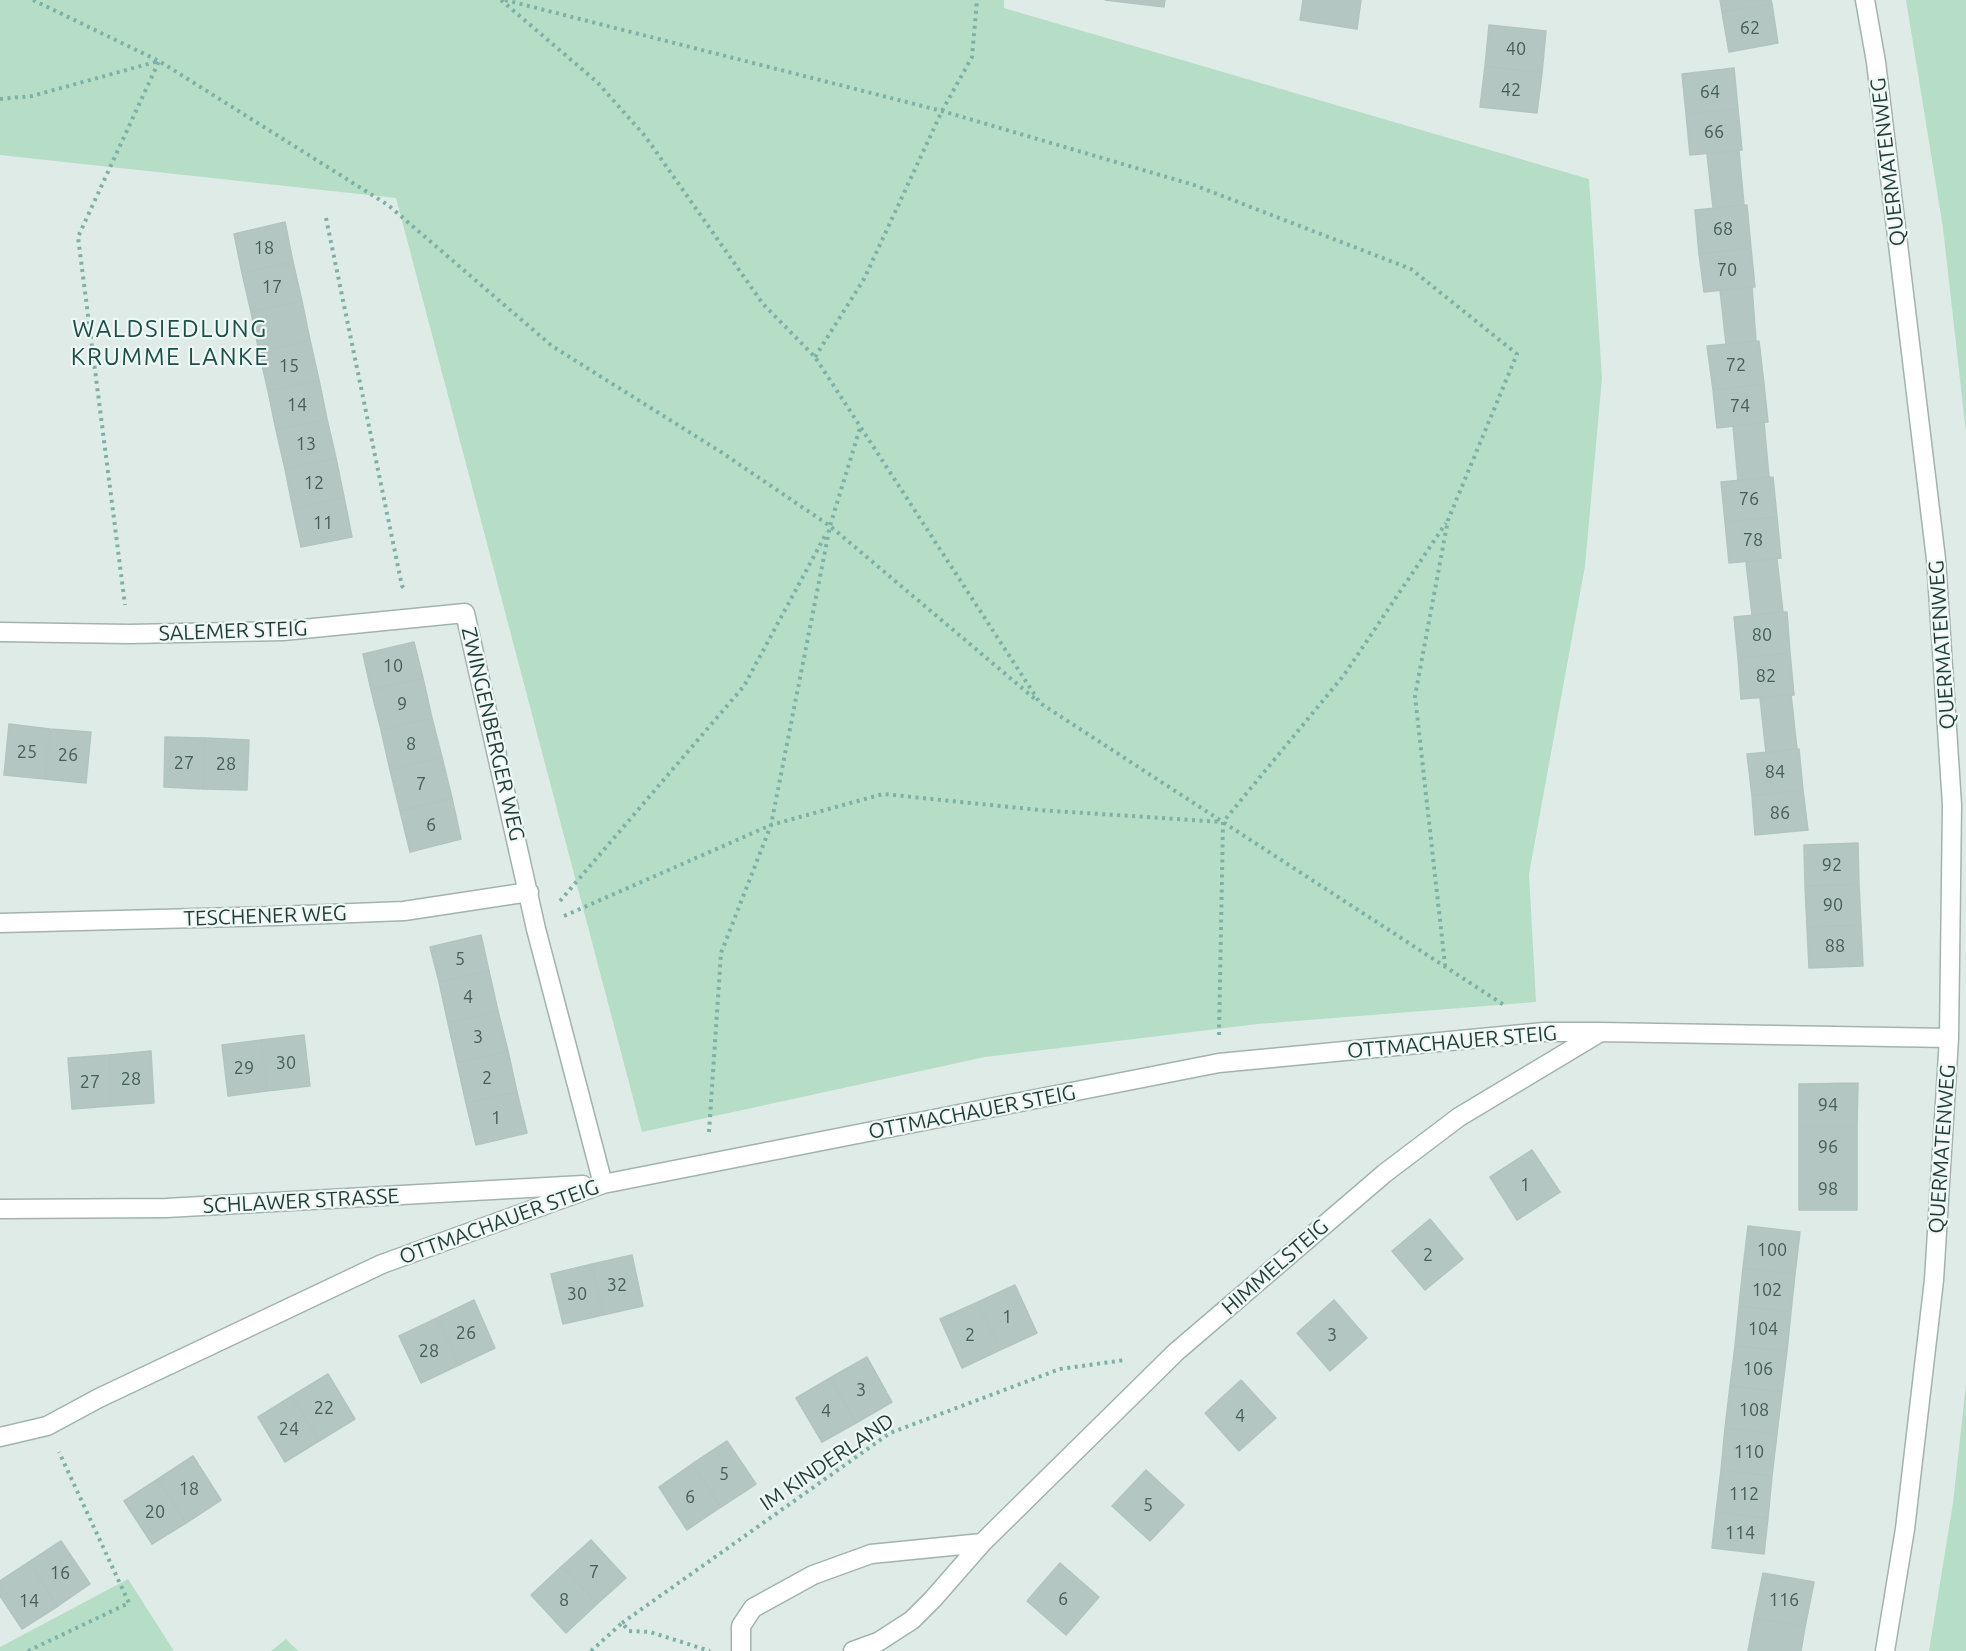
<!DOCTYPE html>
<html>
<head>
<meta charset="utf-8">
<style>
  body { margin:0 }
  canvas { display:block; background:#dfebe7 }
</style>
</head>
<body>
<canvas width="1966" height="1651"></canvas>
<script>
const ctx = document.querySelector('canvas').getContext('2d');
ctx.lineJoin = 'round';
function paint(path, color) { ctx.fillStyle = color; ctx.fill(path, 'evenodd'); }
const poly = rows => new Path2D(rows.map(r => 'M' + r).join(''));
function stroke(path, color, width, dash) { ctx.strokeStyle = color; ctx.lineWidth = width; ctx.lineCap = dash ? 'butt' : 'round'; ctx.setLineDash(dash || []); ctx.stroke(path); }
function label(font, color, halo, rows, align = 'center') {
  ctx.font = font + ' Ubuntu,sans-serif'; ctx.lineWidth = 4.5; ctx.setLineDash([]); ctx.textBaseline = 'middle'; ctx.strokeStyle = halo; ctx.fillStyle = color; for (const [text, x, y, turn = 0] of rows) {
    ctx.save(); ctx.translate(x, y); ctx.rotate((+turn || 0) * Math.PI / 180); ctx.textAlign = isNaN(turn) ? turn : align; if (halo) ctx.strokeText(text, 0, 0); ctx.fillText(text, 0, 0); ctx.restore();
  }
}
paint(poly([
  [0,0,1004,0,1004,8,1589,179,1602,378,1585,566,1529,874,1536,1002,1258,1024,985,1057,642,1132,396,198,0,155],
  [1906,0,1966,0,1966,433,1943,228],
  [1966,1384,1966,1651,1929,1651,1953,1503],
  [128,1579,174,1651,0,1651,0,1647],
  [286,1639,298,1651,271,1651]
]), '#b6dec7');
const building = poly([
  [1105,0,1165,0,1164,7,1105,0],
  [1303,0,1361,0,1357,29,1300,20,1303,0],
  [1720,0,1771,0,1772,4,1722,12,1720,0],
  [1772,4,1778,43,1729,52,1722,12,1772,4],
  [1489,25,1546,31,1542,73,1485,66,1489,25],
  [1485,66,1542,73,1537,113,1480,107,1485,66],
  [1734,68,1738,109,1686,114,1682,74,1734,68],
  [1738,109,1742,150,1690,155,1686,114,1738,109],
  [1739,151,1744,205,1713,208,1707,154,1739,151],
  [1747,205,1751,248,1699,254,1695,210,1747,205],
  [285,222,293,262,242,273,234,234,285,222],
  [1751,248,1755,287,1704,292,1699,254,1751,248],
  [293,262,302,301,251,312,242,273,293,262],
  [1752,287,1756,341,1726,344,1720,290,1752,287],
  [302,301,310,340,259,352,251,312,302,301],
  [310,340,319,380,268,391,259,352,310,340],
  [1759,341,1764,384,1713,390,1707,346,1759,341],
  [319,380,327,419,276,430,268,391,319,380],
  [1764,384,1768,422,1717,428,1713,390,1764,384],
  [327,419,336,458,285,469,276,430,327,419],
  [1764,422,1769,477,1738,481,1733,426,1764,422],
  [336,458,344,497,293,509,285,469,336,458],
  [1773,477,1777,517,1725,522,1721,482,1773,477],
  [344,497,352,537,301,547,293,509,344,497],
  [1777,517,1781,558,1729,563,1725,522,1777,517],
  [1777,559,1783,612,1752,615,1746,562,1777,559],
  [1787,612,1790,653,1738,658,1734,617,1787,612],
  [414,642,423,678,371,690,363,654,414,642],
  [1790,653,1794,695,1741,699,1738,658,1790,653],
  [423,678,432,718,381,730,371,690,423,678],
  [1791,694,1797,749,1766,753,1760,698,1791,694],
  [432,718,442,757,390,770,381,730,432,718],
  [9,724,50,729,45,779,4,775,9,724],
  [50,729,91,732,86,783,45,779,50,729],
  [165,737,205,738,203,789,164,787,165,737],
  [205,738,249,740,247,790,203,789,205,738],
  [1799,749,1803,790,1752,796,1747,754,1799,749],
  [442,757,452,798,400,811,390,770,442,757],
  [1803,790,1808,830,1755,835,1752,796,1803,790],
  [452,798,461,839,410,852,400,811,452,798],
  [1858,843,1859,884,1805,886,1804,845,1858,843],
  [1859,884,1861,925,1807,927,1805,886,1859,884],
  [1861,925,1863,966,1809,968,1807,927,1861,925],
  [481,935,489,971,439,982,430,947,481,935],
  [489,971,498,1011,448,1023,439,982,489,971],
  [498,1011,508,1051,457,1063,448,1023,498,1011],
  [304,1035,310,1086,267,1091,261,1040,304,1035],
  [261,1040,267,1091,228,1096,222,1045,261,1040],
  [151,1051,154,1103,112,1106,109,1055,151,1051],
  [508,1051,517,1092,466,1103,457,1063,508,1051],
  [109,1055,112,1106,72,1109,68,1058,109,1055],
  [1858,1083,1857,1126,1799,1126,1799,1084,1858,1083],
  [517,1092,527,1133,476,1145,466,1103,517,1092],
  [1799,1126,1857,1126,1857,1168,1799,1168,1799,1126],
  [1532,1150,1560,1192,1517,1220,1490,1177,1532,1150],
  [1799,1168,1857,1168,1857,1210,1799,1210,1799,1168],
  [1430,1219,1463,1259,1425,1290,1392,1251,1430,1219],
  [1748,1226,1800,1232,1795,1274,1743,1268,1748,1226],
  [632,1255,643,1306,603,1315,592,1264,632,1255],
  [592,1264,603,1315,563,1324,551,1274,592,1264],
  [1743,1268,1795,1274,1791,1312,1739,1306,1743,1268],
  [1015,1285,1037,1333,1000,1350,978,1302,1015,1285],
  [474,1300,495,1348,459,1365,437,1318,474,1300],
  [1334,1300,1367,1338,1330,1371,1297,1333,1334,1300],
  [978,1302,1000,1350,962,1368,940,1319,978,1302],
  [1739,1306,1791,1312,1787,1351,1735,1346,1739,1306],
  [437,1318,459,1365,421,1383,399,1336,437,1318],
  [1735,1346,1787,1351,1782,1392,1730,1386,1735,1346],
  [867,1357,892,1402,856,1423,830,1378,867,1357],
  [328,1374,355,1419,319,1441,292,1396,328,1374],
  [830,1378,856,1423,822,1442,796,1398,830,1378],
  [1241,1380,1276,1418,1239,1451,1205,1413,1241,1380],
  [1730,1386,1782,1392,1777,1434,1725,1428,1730,1386],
  [292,1396,319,1441,285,1462,258,1417,292,1396],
  [1725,1428,1777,1434,1772,1476,1721,1470,1725,1428],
  [727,1441,756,1484,721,1507,692,1464,727,1441],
  [193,1456,221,1500,186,1523,158,1479,193,1456],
  [692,1464,721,1507,687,1530,659,1487,692,1464],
  [1146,1470,1184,1505,1150,1541,1112,1506,1146,1470],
  [1721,1470,1772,1476,1768,1518,1716,1512,1721,1470],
  [158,1479,186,1523,152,1544,124,1501,158,1479],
  [1716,1512,1768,1518,1764,1554,1712,1548,1716,1512],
  [591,1540,626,1578,597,1604,562,1566,591,1540],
  [61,1541,90,1584,58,1606,29,1562,61,1541],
  [29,1562,58,1606,22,1629,0,1596,0,1581,29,1562],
  [1060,1563,1099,1597,1066,1635,1027,1601,1060,1563],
  [562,1566,597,1604,566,1633,531,1595,562,1566],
  [1763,1573,1814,1582,1805,1627,1754,1618,1763,1573],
  [1754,1618,1805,1627,1801,1651,1748,1651,1754,1618]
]);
paint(building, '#b4c6c1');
stroke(building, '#b1c5c0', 1.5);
const minor = poly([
  [1865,0,1876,62,1936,559,1952,805,1949,1038,1934,1280,1905,1529,1885,1651],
  [0,632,129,634,283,631,465,613,536,929,603,1184],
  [0,923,277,916,404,911,529,892],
  [0,1209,166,1208,583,1185],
  [0,1437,47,1426,99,1398,382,1264,603,1184,1219,1063,1544,1032,1600,1032,1949,1038],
  [741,1651,741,1626,753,1608,813,1575,871,1554,982,1543],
  [853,1651,878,1642,912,1620,933,1599,982,1543,1176,1352,1385,1173,1459,1117,1599,1033]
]);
stroke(minor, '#a2b3af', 21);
stroke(poly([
  [33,0,159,61,388,205,552,346,721,452,830,526,1035,699],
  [501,0,597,82,645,136,763,304,815,357,1040,703,1504,1005],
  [505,0,942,111,1194,185,1411,269,1517,354,1448,520,1415,696,1445,965],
  [0,99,32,96,159,61,78,237,125,605],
  [326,218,402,586,405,589],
  [815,357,864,279,942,111,972,57,977,0],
  [560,901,744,686,827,532],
  [564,916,771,825,883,794,1039,810,1222,822],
  [1219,1035,1223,822,1344,675,1446,523],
  [709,1132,721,953,771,825,830,526,860,428],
  [622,1623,890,1433,1060,1369,1125,1360],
  [28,1651,129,1603,59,1452],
  [591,1651,622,1623,629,1631,650,1632,710,1651]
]), '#7db1a8', 4, [3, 4.5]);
stroke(minor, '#fff', 18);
label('18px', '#445e5a', null, [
  ["62",1750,28],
  ["40",1516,49],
  ["42",1511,90],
  ["64",1710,92],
  ["66",1714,132],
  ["68",1723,229],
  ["18",264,248],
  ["70",1727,270],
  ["17",272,287],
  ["72",1736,365],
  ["15",289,366],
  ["14",297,405],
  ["74",1740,406],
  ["13",306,444],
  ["12",314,483],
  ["76",1749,499],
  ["11",323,523],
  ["78",1753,540],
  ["80",1762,635],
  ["10",393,666],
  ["82",1766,676],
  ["9",402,704],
  ["8",411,744],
  ["25",27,752],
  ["26",68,755],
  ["27",184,763],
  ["28",226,764],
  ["84",1775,772],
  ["7",421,784],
  ["86",1780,813],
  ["6",431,825],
  ["92",1832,865],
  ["90",1833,905],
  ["88",1835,946],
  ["5",460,959],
  ["4",468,997],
  ["3",478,1037],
  ["30",286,1063],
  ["29",244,1068],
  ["2",487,1078],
  ["28",131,1079],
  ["27",90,1082],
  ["94",1828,1105],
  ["1",496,1118],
  ["96",1828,1147],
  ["1",1525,1185],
  ["98",1828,1189],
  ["100",1772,1250],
  ["2",1428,1255],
  ["32",617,1285],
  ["102",1767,1290],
  ["30",577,1294],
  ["1",1007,1317],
  ["104",1763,1329],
  ["26",466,1333],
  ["2",970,1335],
  ["3",1332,1335],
  ["28",429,1351],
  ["106",1758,1369],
  ["3",861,1390],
  ["22",324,1408],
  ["108",1754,1410],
  ["4",826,1411],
  ["4",1240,1416],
  ["24",289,1429],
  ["110",1749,1452],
  ["5",724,1474],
  ["18",189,1489],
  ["112",1744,1494],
  ["6",690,1497],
  ["5",1148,1505],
  ["20",155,1512],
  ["114",1740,1533],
  ["7",594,1572],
  ["16",60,1573],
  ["6",1063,1599],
  ["8",564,1600],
  ["116",1784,1600],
  ["14",29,1601]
]);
label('21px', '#1f3c38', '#eff8f5', [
  ["QUERMATENWEG",1888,162,-97],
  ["SALEMER STEIG",233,631,-2],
  ["QUERMATENWEG",1942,645,-94],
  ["ZWINGENBERGER WEG",493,734,77],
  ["TESCHENER WEG",265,916,-2],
  ["OTTMACHAUER STEIG",1452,1042,-5],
  ["OTTMACHAUER STEIG",972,1112,-11],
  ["QUERMATENWEG",1942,1149,-86],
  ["SCHLAWER STRASSE",301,1201,-3],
  ["OTTMACHAUER STEIG",499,1222,-20],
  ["HIMMELSTEIG",1275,1267,-41],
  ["IM KINDERLAND",827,1462,-34]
]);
ctx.letterSpacing = '1.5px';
label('24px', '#1a4f4a', '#eff8f5', [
  ["WALDSIEDLUNG",170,329],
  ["KRUMME LANKE",170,357]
]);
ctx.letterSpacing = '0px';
</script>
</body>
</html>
